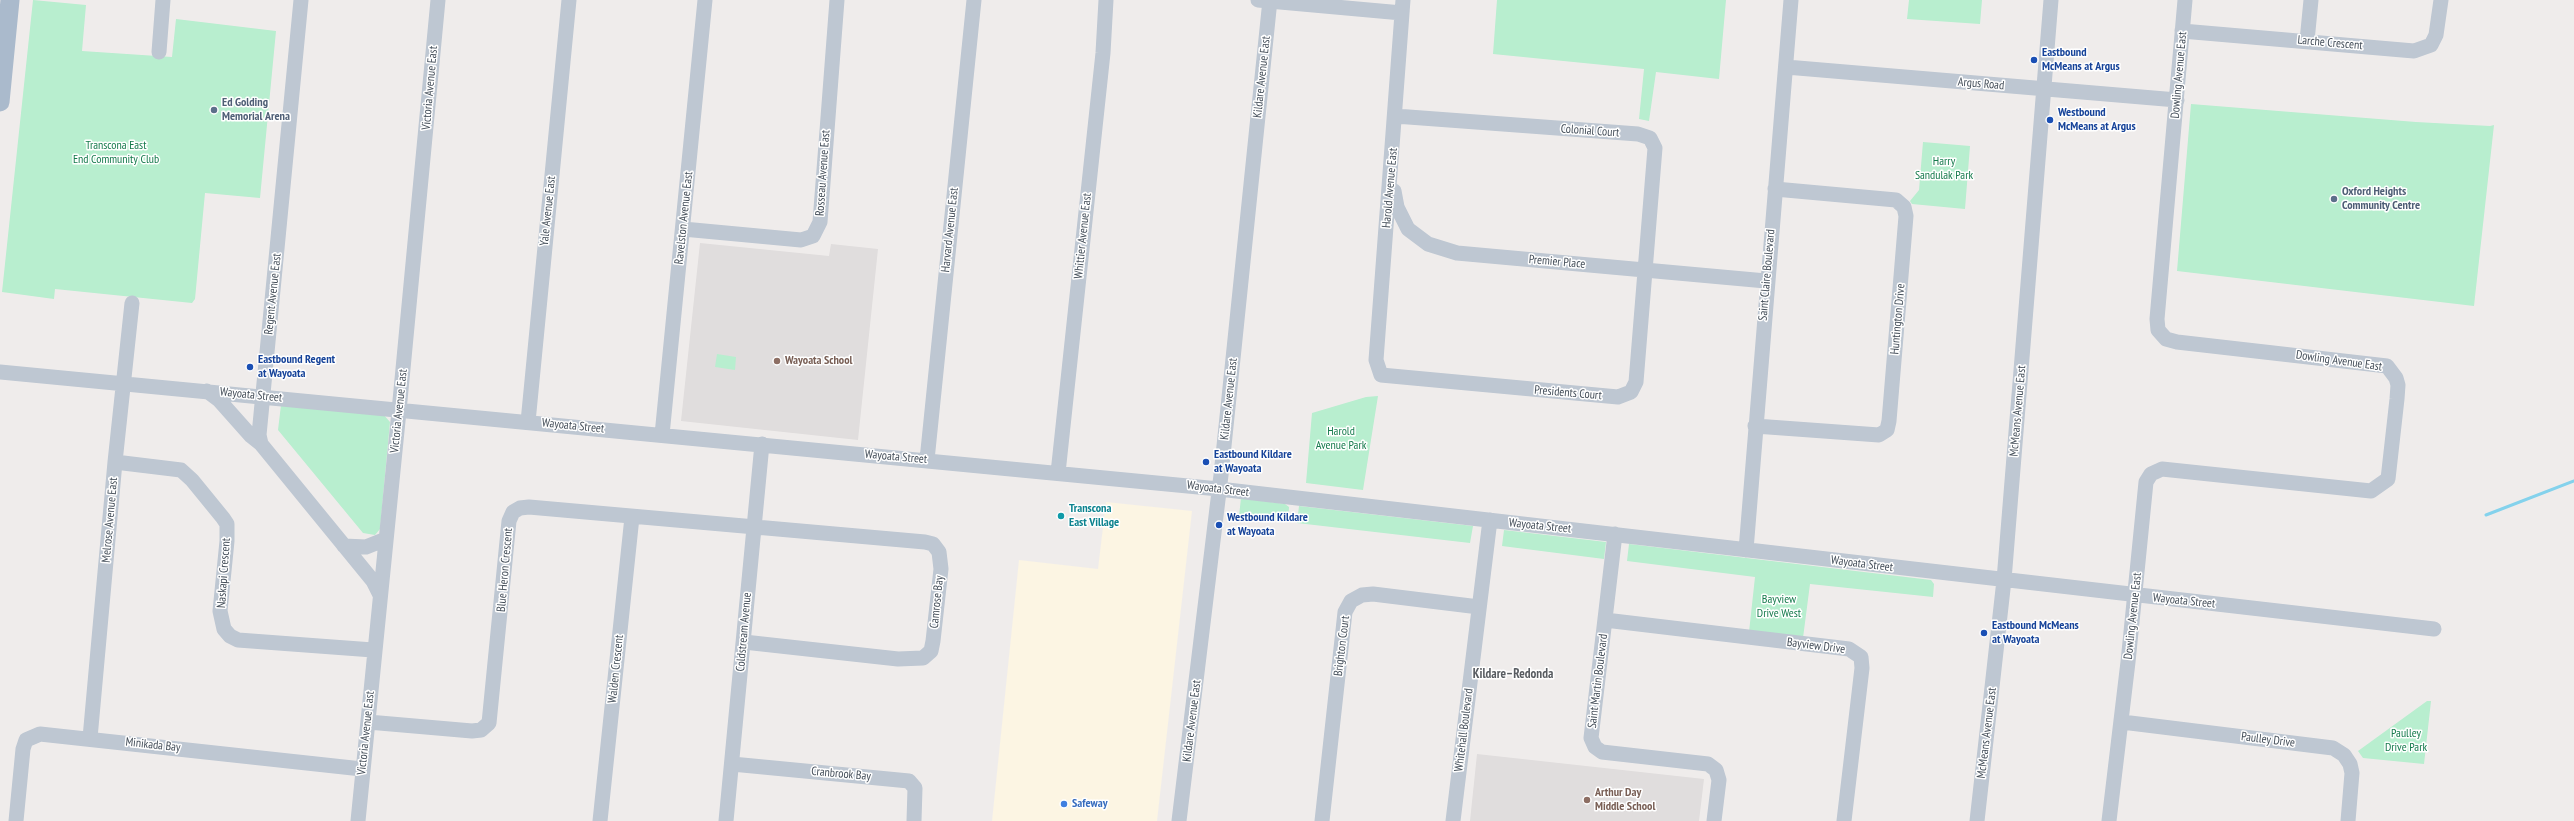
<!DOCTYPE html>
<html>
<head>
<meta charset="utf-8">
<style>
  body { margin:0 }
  canvas { display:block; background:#efeceb }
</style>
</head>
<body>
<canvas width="2574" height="821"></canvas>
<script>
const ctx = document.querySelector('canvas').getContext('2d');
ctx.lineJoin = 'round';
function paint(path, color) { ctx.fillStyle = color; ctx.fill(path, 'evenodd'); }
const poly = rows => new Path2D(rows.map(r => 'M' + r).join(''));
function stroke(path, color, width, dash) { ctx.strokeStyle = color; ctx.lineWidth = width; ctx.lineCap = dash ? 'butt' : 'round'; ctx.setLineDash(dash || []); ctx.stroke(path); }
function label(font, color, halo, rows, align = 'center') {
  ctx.font = font + ' "PT Sans Narrow",sans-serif'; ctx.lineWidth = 3; ctx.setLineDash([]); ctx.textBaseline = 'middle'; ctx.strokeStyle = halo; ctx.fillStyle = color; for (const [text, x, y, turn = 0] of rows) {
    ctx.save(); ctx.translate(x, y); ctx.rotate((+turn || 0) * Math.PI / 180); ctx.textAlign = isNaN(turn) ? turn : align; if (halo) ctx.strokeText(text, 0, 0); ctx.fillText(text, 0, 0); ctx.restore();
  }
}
paint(poly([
  [1106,502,1192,511,1157,821,992,821,1019,560,1098,569]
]), '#fcf5e3');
paint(poly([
  [700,243,829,256,831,244,878,249,858,440,681,421],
  [1477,754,1704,779,1699,821,1470,821]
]), '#e0dddd');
paint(poly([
  [33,0,86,5,82,51,172,57,176,19,276,31,260,198,205,193,195,299,192,303,55,289,54,299,2,292],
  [1497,0,1726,0,1719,79,1656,72,1649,121,1639,119,1644,69,1493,54],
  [1909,0,1982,0,1980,24,1907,19],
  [2191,104,2416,122,2490,126,2494,125,2474,306,2177,271],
  [1923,142,1970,146,1965,209,1912,204,1910,201,1919,190],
  [717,354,736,357,735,370,715,367],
  [1378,396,1363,490,1306,483,1312,413,1366,397],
  [281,405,383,414,390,422,380,529,375,535,363,533,278,430],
  [1241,498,1285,504,1289,507,1288,522,1239,516],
  [1299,506,1473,526,1470,543,1297,523],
  [1504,530,1606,542,1604,559,1502,546],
  [1629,544,1931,580,1934,584,1933,597,1810,584,1803,638,1749,632,1755,577,1627,561],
  [2427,701,2431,701,2424,764,2363,758,2358,751]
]), '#b8eecf');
stroke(poly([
  [2486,515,2574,481]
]), '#84d2ec', 3);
stroke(poly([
  [301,0,259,435,261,444,373,581,380,595],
  [1258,0,1402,13],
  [2182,31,2414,51,2431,45,2436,35,2441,0],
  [2307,41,2311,0],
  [159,52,163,0],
  [1786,67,2177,100],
  [1395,116,1638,134,1650,138,1655,148,1636,382,1631,392,1618,397,1381,375,1376,360,1403,0],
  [1394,191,1397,207,1408,229,1428,244,1457,253,1766,281],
  [683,229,801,240,813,236,820,222,837,0],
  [0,372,1219,489,2434,629],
  [207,391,219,400,251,436,261,444],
  [528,422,569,0],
  [1755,426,1879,435,1887,430,1889,421,1906,216,1904,207,1896,200,1775,189],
  [662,435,705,0],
  [927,460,974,0],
  [115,462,181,470,192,480,223,518,227,524,227,541,220,611,224,629,230,636,238,640,373,650],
  [1058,473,1103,53,1106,0],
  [1615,534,1591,738,1595,747,1602,752,1708,764,1716,770,1719,780,1714,821],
  [344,546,366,547,386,539],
  [1746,550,1791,0],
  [1605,620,1849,649,1861,657,1862,668,1844,821],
  [368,722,472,731,481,730,489,723,509,521,513,512,520,508,529,507,925,542,933,544,939,552,941,569,933,641,931,651,923,658,898,659,744,642],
  [2122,722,2333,748,2344,755,2350,764,2352,773,2348,821],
  [90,738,115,462,132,303],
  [732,764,909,781,915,788,914,821],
  [16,821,23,749,26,740,40,734,362,769],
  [358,821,399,411,438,0],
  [600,821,632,517],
  [726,821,762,444],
  [1179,821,1221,475,1270,0],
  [1322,821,1345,612,1351,601,1362,595,1373,594,1479,607],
  [1453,821,1490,520],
  [1977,821,2004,580,2051,0],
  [2109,821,2128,662,2146,482,2151,474,2162,469,2371,491,2388,479,2397,399,2398,385,2396,378,2387,366,2177,342,2166,339,2158,330,2157,319,2185,0]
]), '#bec7d2', 15);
stroke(poly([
  [0,102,10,0]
]), '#aabacc', 19);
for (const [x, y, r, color] of [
  [2034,60,4,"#1a4fb4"],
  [214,110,4,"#5c6f8a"],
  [2050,120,4,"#1a4fb4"],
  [2334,199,4,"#5c6f8a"],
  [777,361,4,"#8d6e63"],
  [250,367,4,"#1a4fb4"],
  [1206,462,4,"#1a4fb4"],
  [1061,516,4,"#0f9aa8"],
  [1219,525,4,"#1a4fb4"],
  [1984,633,4,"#1a4fb4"],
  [1587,800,4,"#8d6e63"],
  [1064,804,4,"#3f7fe0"]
]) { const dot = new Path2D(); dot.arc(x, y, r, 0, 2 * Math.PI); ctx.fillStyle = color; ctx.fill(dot); stroke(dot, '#fff', 1.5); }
label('12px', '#444e59', '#fff', [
  ["Larche Crescent",2330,43,5],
  ["Dowling Avenue East",2179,75,-85],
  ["Kildare Avenue East",1262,77,-84],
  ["Argus Road",1981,84,5],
  ["Victoria Avenue East",430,88,-85],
  ["Colonial Court",1590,131,4],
  ["Rosseau Avenue East",823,173,-86],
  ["Harold Avenue East",1390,188,-85],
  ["Yale Avenue East",548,211,-84],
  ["Ravelston Avenue East",684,218,-84],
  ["Harvard Avenue East",950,230,-84],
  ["Whittier Avenue East",1083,236,-84],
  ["Premier Place",1557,262,5],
  ["Saint Claire Boulevard",1767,275,-85],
  ["Regent Avenue East",273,294,-84],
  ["Huntington Drive",1898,319,-85],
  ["Dowling Avenue East",2339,361,8],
  ["Presidents Court",1568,393,5],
  ["Wayoata Street",251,395,6],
  ["Kildare Avenue East",1229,399,-84],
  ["Victoria Avenue East",399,411,-84],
  ["McMeans Avenue East",2018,411,-85],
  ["Wayoata Street",573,426,6],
  ["Wayoata Street",896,457,5],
  ["Wayoata Street",1218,489,7],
  ["Melrose Avenue East",110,520,-85],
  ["Wayoata Street",1540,526,6],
  ["Wayoata Street",1862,564,7],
  ["Blue Heron Crescent",505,570,-85],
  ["Naskapi Crescent",224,573,-86],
  ["Wayoata Street",2184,601,6],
  ["Camrose Bay",937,602,-84],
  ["Dowling Avenue East",2133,616,-84],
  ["Coldstream Avenue",744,632,-85],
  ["Brighton Court",1342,646,-83],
  ["Bayview Drive",1816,646,7],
  ["Walden Crescent",616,669,-84],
  ["Saint Martin Boulevard",1598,681,-83],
  ["Kildare Avenue East",1192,721,-83],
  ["Whitehall Boulevard",1464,730,-83],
  ["Victoria Avenue East",366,733,-84],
  ["McMeans Avenue East",1987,733,-83],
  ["Paulley Drive",2268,740,7],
  ["Minikada Bay",153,745,6],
  ["Cranbrook Bay",841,774,5]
]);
label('bold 12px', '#164399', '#fff', [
  ["Eastbound",2042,53],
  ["McMeans at Argus",2042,67],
  ["Westbound",2058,113],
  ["McMeans at Argus",2058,127],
  ["Eastbound Regent",258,360],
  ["at Wayoata",258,374],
  ["Eastbound Kildare",1214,455],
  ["at Wayoata",1214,469],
  ["Westbound Kildare",1227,518],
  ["at Wayoata",1227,532],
  ["Eastbound McMeans",1992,626],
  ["at Wayoata",1992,640]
], 'left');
label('bold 12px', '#4e5e75', '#fff', [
  ["Ed Golding",222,103],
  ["Memorial Arena",222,117],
  ["Oxford Heights",2342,192],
  ["Community Centre",2342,206]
], 'left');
label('12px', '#157a4c', '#fff', [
  ["Transcona East",116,146],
  ["End Community Club",116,160],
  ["Harry",1944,162],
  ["Sandulak Park",1944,176],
  ["Harold",1341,432],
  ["Avenue Park",1341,446],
  ["Bayview",1779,600],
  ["Drive West",1779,614],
  ["Paulley",2406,734],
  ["Drive Park",2406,748]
]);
label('bold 12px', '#785e54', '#fff', [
  ["Wayoata School",785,361],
  ["Arthur Day",1595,793],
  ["Middle School",1595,807]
], 'left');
label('bold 12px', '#0d838f', '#fff', [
  ["Transcona",1069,509],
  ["East Village",1069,523]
], 'left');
label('bold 12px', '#366cbe', '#fff', [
  ["Safeway",1072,804]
], 'left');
label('bold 13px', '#585c61', '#fff', [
  ["Kildare–Redonda",1513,674]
]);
</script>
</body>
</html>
